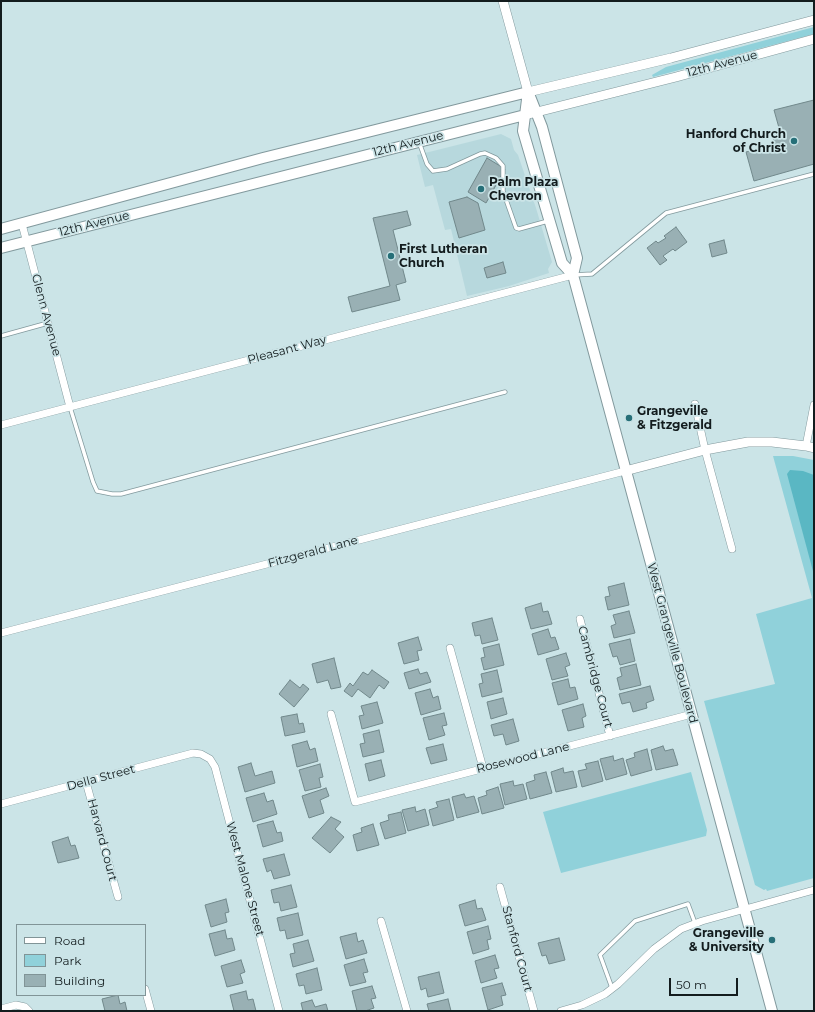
<!DOCTYPE html>
<html>
<head>
<meta charset="utf-8">
<style>
  body { margin:0 }
  #map { position:relative; width:815px; height:1012px; overflow:hidden; background:#cbe4e7; font-family:Montserrat,sans-serif }
  canvas { display:block }
  .frame { position:absolute; inset:0; border:2px solid #131c1e; pointer-events:none }
  .legend { position:absolute; left:16px; top:924px; width:130px; height:72px; box-sizing:border-box; background:#cbe4e7; border:1px solid #819497; margin:0; padding:5px 7px; list-style:none; font-size:12px; color:#131c1e }
  .legend li { display:flex; align-items:center; gap:8px; height:20px }
  .legend b { width:20px; border:1px solid #819497 }
  .scale { position:absolute; left:669px; top:978px; width:69px; height:18px; box-sizing:border-box; border:2px solid #131c1e; border-top:0; padding-left:5px; font-size:12px; line-height:14px; white-space:nowrap; color:#131c1e; -webkit-text-stroke:3px #cbe4e7; paint-order:stroke }
</style>
</head>
<body>
<div id="map">
<canvas width="815" height="1012"></canvas>
<div class="frame"></div>
<ul class="legend">
<li><b style="height:5px;background:#fff"></b>Road</li>
<li><b style="height:11px;background:#90d1da"></b>Park</li>
<li><b style="height:11px;background:#99b0b4"></b>Building</li>
</ul>
<div class="scale">50 m</div>
</div>
<script>
const ctx = document.querySelector('canvas').getContext('2d');
ctx.lineJoin = 'round';
function paint(path, color) { ctx.fillStyle = color; ctx.fill(path, 'evenodd'); }
const poly = rows => new Path2D(rows.map(r => 'M' + r).join(''));
function stroke(path, color, width, dash) { ctx.strokeStyle = color; ctx.lineWidth = width; ctx.lineCap = dash ? 'butt' : 'round'; ctx.setLineDash(dash || []); ctx.stroke(path); }
function label(font, color, halo, rows, align = 'center') {
  ctx.font = font + ' Montserrat,sans-serif'; ctx.lineWidth = 3.5; ctx.setLineDash([]); ctx.textBaseline = 'middle'; ctx.strokeStyle = halo; ctx.fillStyle = color; for (const [text, x, y, turn = 0] of rows) {
    ctx.save(); ctx.translate(x, y); ctx.rotate((+turn || 0) * Math.PI / 180); ctx.textAlign = isNaN(turn) ? turn : align; if (halo) ctx.strokeText(text, 0, 0); ctx.fillText(text, 0, 0); ctx.restore();
  }
}
paint(poly([
  [501,134,511,139,514,150,518,155,536,208,552,262,548,269,549,273,509,286,467,296,451,229,445,230,433,185,425,187,417,155]
]), '#b7d8dd');
paint(poly([
  [814,27,814,34,653,77,652,75,666,67],
  [773,456,793,456,814,460,814,878,767,891,766,889,764,890,755,885,704,701,775,684,756,614,812,598],
  [691,772,707,830,706,836,561,873,543,812]
]), '#90d1da');
paint(poly([
  [790,470,803,471,814,475,814,575,787,474]
]), '#5ab7c3');
const building = poly([
  [814,100,814,164,754,181,746,152,775,145,773,137,781,135,774,110,814,100],
  [487,158,505,169,486,203,468,192,487,158],
  [467,197,478,203,485,230,459,238,449,202,467,197],
  [407,211,411,225,393,230,406,282,396,285,400,300,352,312,348,297,390,286,373,218,407,211],
  [676,227,687,242,675,251,673,249,663,256,667,260,660,265,647,248,656,241,658,243,666,238,664,236,676,227],
  [724,240,727,253,712,257,709,244,724,240],
  [503,262,506,273,487,278,484,268,503,262],
  [624,583,629,605,608,610,605,597,610,596,608,587,624,583],
  [541,603,543,612,548,611,552,624,531,629,525,608,541,603],
  [629,611,635,633,614,638,611,626,616,624,613,615,629,611],
  [492,618,498,640,482,644,480,635,475,636,472,623,492,618],
  [548,629,551,638,555,637,559,649,538,655,532,634,548,629],
  [418,637,422,650,417,651,419,660,404,664,398,643,418,637],
  [630,639,635,661,620,665,617,656,613,657,609,644,630,639],
  [499,644,504,665,484,670,481,658,485,657,483,648,499,644],
  [566,653,570,665,565,667,568,676,552,680,546,659,566,653],
  [334,658,341,687,331,689,328,680,317,683,312,664,334,658],
  [636,664,641,685,620,690,617,678,622,676,620,668,636,664],
  [418,669,420,674,427,672,431,682,409,689,404,673,418,669],
  [372,670,389,682,384,689,379,685,370,698,358,689,352,697,344,691,350,683,353,686,363,672,368,675,372,670],
  [497,670,502,692,482,697,479,684,483,683,481,674,497,670],
  [568,679,570,688,575,687,578,699,558,705,552,683,568,679],
  [290,680,300,688,303,684,309,689,294,707,279,694,290,680],
  [650,686,654,700,646,703,647,708,633,712,630,702,622,704,619,694,650,686],
  [430,689,433,698,438,696,441,709,421,715,415,693,430,689],
  [503,698,507,714,491,719,487,702,503,698],
  [377,702,383,723,362,729,359,716,364,715,361,706,377,702],
  [583,704,586,716,582,718,584,727,568,731,562,710,583,704],
  [444,713,447,725,442,726,445,735,429,740,423,718,444,713],
  [297,714,299,724,303,723,305,732,285,736,281,717,297,714],
  [513,719,519,741,506,745,503,734,494,736,491,725,513,719],
  [379,730,384,752,363,757,360,744,365,743,363,734,379,730],
  [307,741,310,750,315,748,318,761,297,767,292,745,307,741],
  [443,744,447,760,431,764,426,748,443,744],
  [663,746,665,751,673,749,678,765,656,770,651,750,663,746],
  [647,749,652,770,631,776,626,760,635,757,634,753,647,749],
  [613,756,614,761,623,758,627,774,606,780,600,759,613,756],
  [381,760,385,776,369,781,365,764,381,760],
  [598,761,603,781,582,787,578,771,587,769,585,764,598,761],
  [251,763,255,776,272,771,275,783,245,792,238,767,251,763],
  [320,764,323,777,319,778,321,787,305,791,299,770,320,764],
  [563,768,564,773,573,771,577,787,556,792,551,772,563,768],
  [546,772,552,793,530,799,526,783,535,780,534,775,546,772],
  [513,781,514,786,523,784,527,799,505,805,500,784,513,781],
  [498,787,504,808,482,814,478,798,487,795,486,791,498,787],
  [326,788,329,796,320,800,324,813,309,818,302,796,326,788],
  [264,793,267,802,273,800,277,814,253,822,246,798,264,793],
  [464,794,466,798,474,796,479,812,457,818,452,797,464,794],
  [449,799,454,820,433,826,429,810,438,807,436,802,449,799],
  [415,807,416,812,425,809,429,825,408,831,402,810,415,807],
  [401,812,406,833,385,839,380,823,389,820,388,815,401,812],
  [331,817,341,822,335,829,344,837,330,853,312,838,331,817],
  [273,821,277,833,281,832,283,841,263,847,257,825,273,821],
  [373,824,379,845,357,851,353,835,362,832,361,828,373,824],
  [68,837,71,846,75,845,79,858,58,863,52,842,68,837],
  [284,854,290,875,274,879,271,870,267,872,263,859,284,854],
  [291,885,297,907,281,911,279,902,274,903,271,890,291,885],
  [226,899,229,912,225,913,227,922,211,927,205,905,226,899],
  [475,900,477,909,482,908,486,920,465,926,459,905,475,900],
  [298,913,303,935,287,939,285,930,280,931,277,918,298,913],
  [488,926,491,939,487,940,489,949,473,954,467,932,488,926],
  [225,930,227,939,232,938,235,950,215,956,209,934,225,930],
  [356,933,358,942,363,940,367,953,346,959,340,937,356,933],
  [559,938,565,960,549,964,546,955,542,956,538,943,559,938],
  [308,940,314,961,293,967,290,954,295,953,293,944,308,940],
  [495,955,499,968,494,969,497,978,481,983,475,961,495,955],
  [364,959,368,972,363,973,366,982,350,986,344,965,364,959],
  [241,960,245,972,240,974,243,983,227,987,221,966,241,960],
  [317,968,322,990,306,994,304,985,299,986,296,974,317,968],
  [439,972,444,993,428,997,426,988,421,990,418,977,439,972],
  [502,983,506,995,501,996,503,1005,488,1010,482,988,502,983],
  [372,986,376,998,371,999,374,1008,365,1011,357,1011,352,991,372,986],
  [246,991,248,1000,253,999,256,1011,234,1011,230,995,246,991],
  [118,995,120,1004,125,1002,127,1011,105,1011,102,999,118,995],
  [448,999,451,1011,429,1011,427,1004,448,999],
  [312,1000,315,1007,326,1004,328,1011,303,1011,301,1003,312,1000]
]);
paint(building, '#99b0b4');
stroke(building, '#71888b', 1);
const service = poly([
  [419,142,427,164,433,171,447,169,480,154,485,153,496,158,503,166,503,191,516,228,519,229,548,221],
  [574,275,592,274,666,213,814,174],
  [1,336,48,323],
  [70,407,93,482,97,491,112,494,121,494,505,392],
  [612,988,600,955,635,921,688,904,695,923]
]);
const minor = poly([
  [22,224,70,407],
  [695,404,705,450,732,549],
  [1,425,573,275],
  [806,446,814,405],
  [580,619,610,736],
  [1,633,625,471],
  [450,648,483,768],
  [331,714,355,802,692,714],
  [86,782,118,897],
  [1,804,193,753,201,754,210,759,215,767,279,1011],
  [500,887,534,1011],
  [381,921,407,1011],
  [145,989,151,1011],
  [1,1009,16,1005,25,1007,29,1011],
  [561,1011,582,1005,605,994,618,984,654,949,681,929,702,921,814,890]
]);
const tertiary = poly([
  [503,1,528,92,671,58,814,20],
  [525,115,676,77,814,39],
  [625,471,705,450,748,442,772,442,806,446,814,448]
]);
const secondary = poly([
  [528,92,523,131,562,263,573,275,772,1011],
  [529,94,542,127,577,258,573,275],
  [1,229,263,158,528,92],
  [1,248,525,115]
]);
stroke(service, '#82999d', 5);
stroke(minor, '#82999d', 8);
stroke(tertiary, '#82999d', 10);
stroke(secondary, '#82999d', 12);
stroke(service, '#fff', 3.5);
stroke(minor, '#fff', 7);
stroke(tertiary, '#fff', 9);
stroke(secondary, '#fff', 10);
for (const [x, y, r, color] of [
  [794,141,4,"#266f78"],
  [481,189,4,"#266f78"],
  [391,256,4,"#266f78"],
  [629,418,4,"#266f78"],
  [772,940,4,"#266f78"]
]) { const dot = new Path2D(); dot.arc(x, y, r, 0, 2 * Math.PI); ctx.fillStyle = color; ctx.fill(dot); stroke(dot, '#cbe4e7', 1.5); }
label('12px', '#131c1e', '#cbe4e7', [
  ["12th Avenue",722,64,-15],
  ["12th Avenue",408,144,-14],
  ["12th Avenue",94,224,-14],
  ["Glenn Avenue",46,315,75],
  ["Pleasant Way",287,350,-15],
  ["Fitzgerald Lane",313,552,-15],
  ["West Grangeville Boulevard",672,643,75],
  ["Cambridge Court",595,677,75],
  ["Rosewood Lane",523,758,-14],
  ["Della Street",101,778,-15],
  ["Harvard Court",102,840,75],
  ["West Malone Street",245,879,75],
  ["Stanford Court",517,949,75]
]);
label('bold 12px', '#131c1e', '#cbe4e7', [
  ["Hanford Church",786,134,"right"],
  ["of Christ",786,148,"right"],
  ["Palm Plaza",489,182],
  ["Chevron",489,196],
  ["First Lutheran",399,249],
  ["Church",399,263],
  ["Grangeville",637,411],
  ["& Fitzgerald",637,425],
  ["Grangeville",764,933,"right"],
  ["& University",764,947,"right"]
], 'left');
</script>
</body>
</html>
